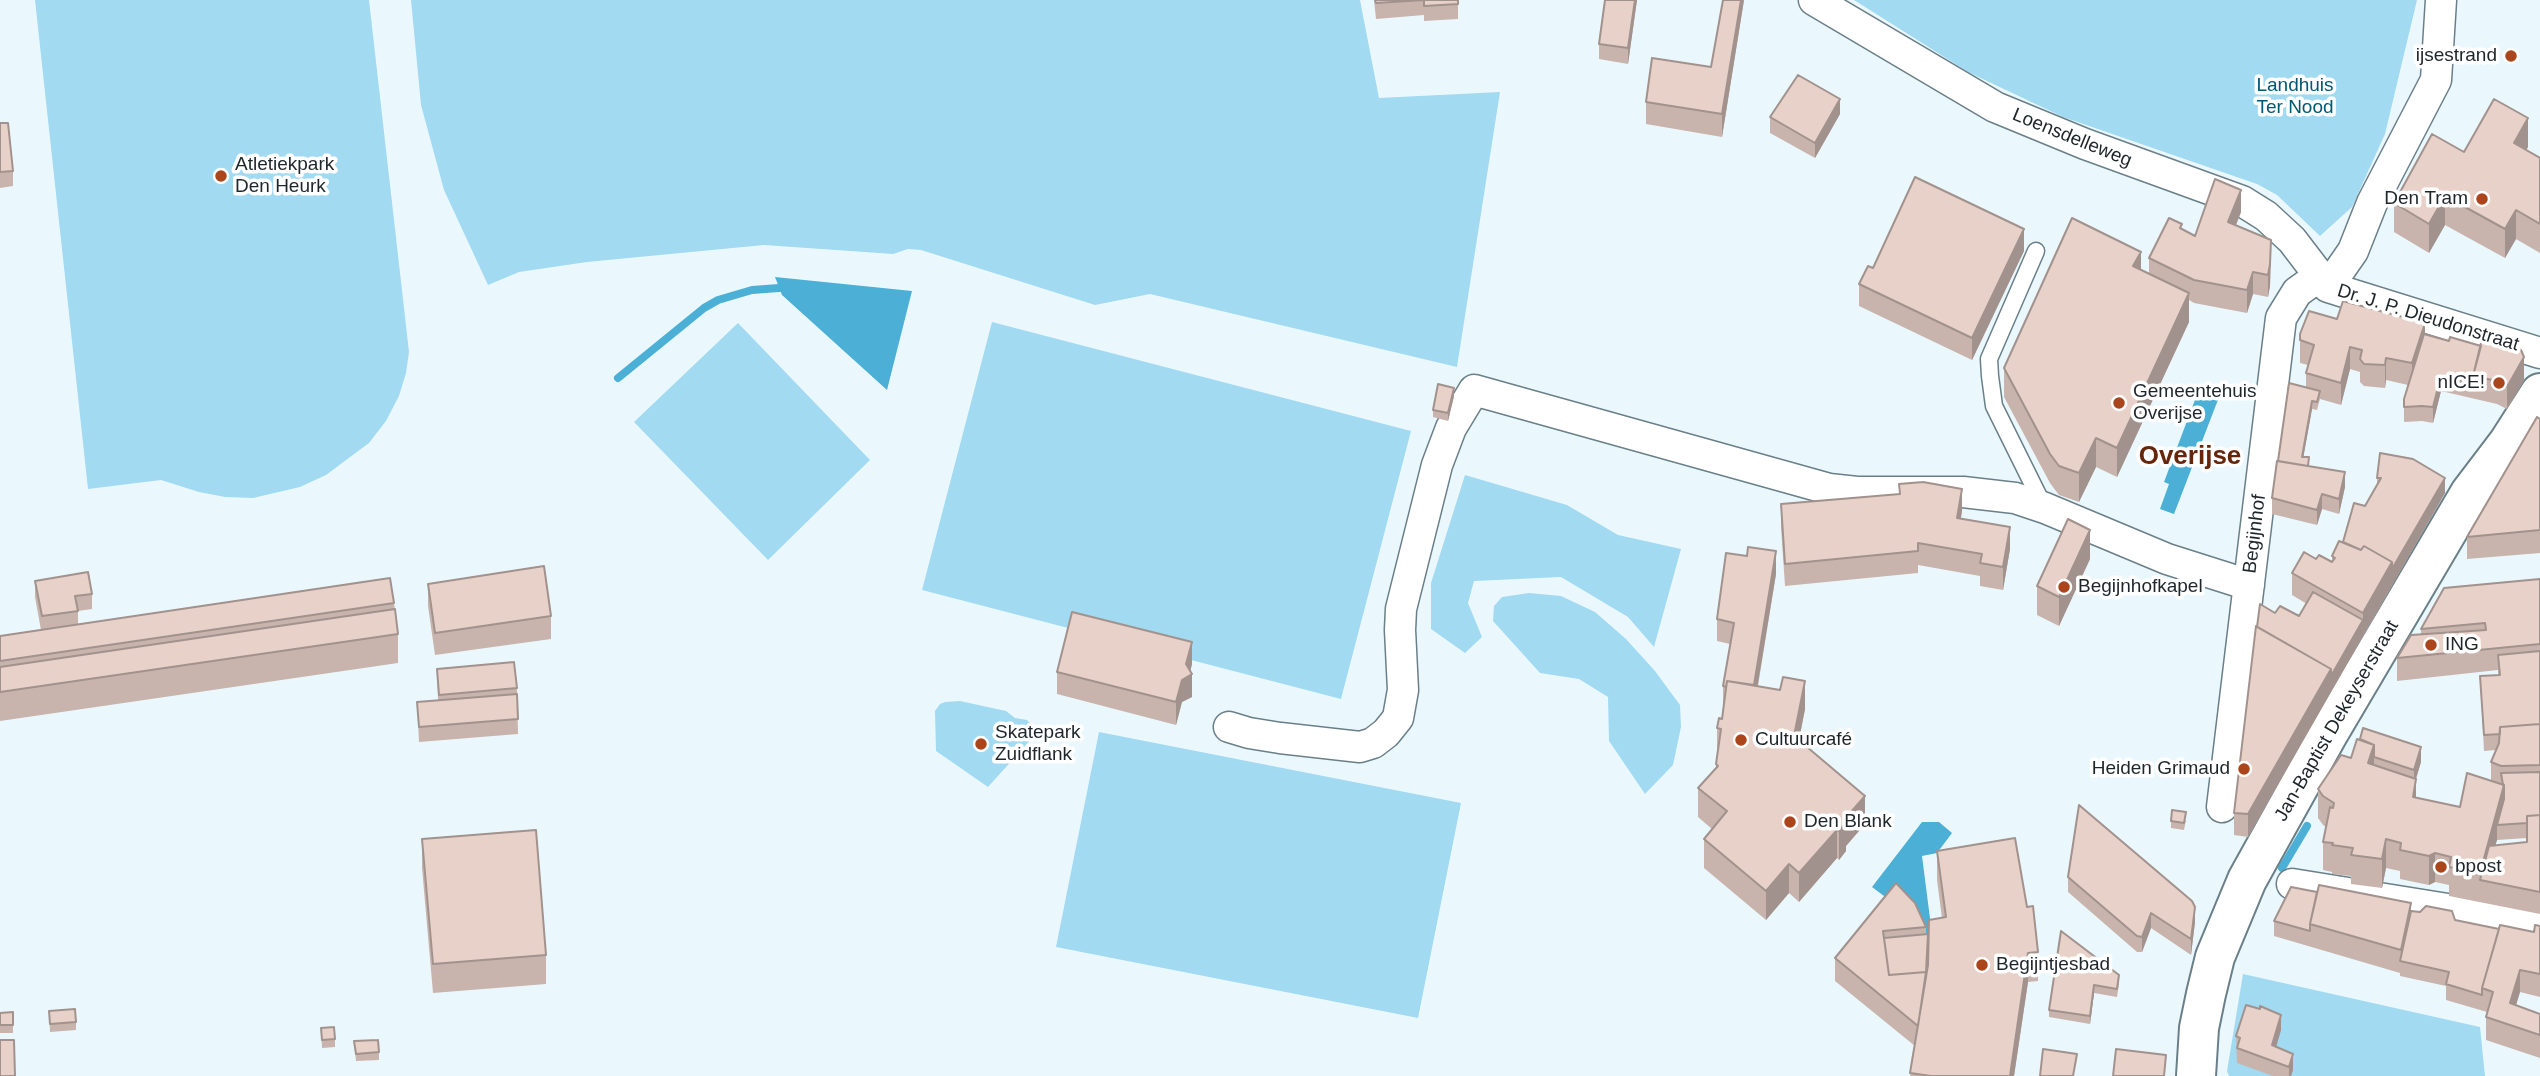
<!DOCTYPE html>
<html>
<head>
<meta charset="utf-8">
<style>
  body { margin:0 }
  canvas { display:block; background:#eaf8fe }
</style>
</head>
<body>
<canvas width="2540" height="1076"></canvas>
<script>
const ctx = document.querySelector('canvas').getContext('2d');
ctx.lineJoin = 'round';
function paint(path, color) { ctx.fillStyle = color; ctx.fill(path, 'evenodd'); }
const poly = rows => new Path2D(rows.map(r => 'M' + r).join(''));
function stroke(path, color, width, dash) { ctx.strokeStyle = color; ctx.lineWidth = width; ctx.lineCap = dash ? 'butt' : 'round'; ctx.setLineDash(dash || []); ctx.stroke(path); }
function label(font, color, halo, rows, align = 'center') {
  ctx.font = font + ' Helvetica,sans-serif'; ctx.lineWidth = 7; ctx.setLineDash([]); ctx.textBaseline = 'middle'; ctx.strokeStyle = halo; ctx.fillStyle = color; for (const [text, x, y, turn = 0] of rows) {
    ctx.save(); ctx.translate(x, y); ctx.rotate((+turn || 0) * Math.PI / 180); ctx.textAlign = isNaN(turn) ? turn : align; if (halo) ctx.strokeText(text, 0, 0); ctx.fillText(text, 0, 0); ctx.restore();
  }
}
paint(poly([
  [35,0,369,0,409,352,406,373,399,396,386,421,369,443,326,475,300,487,253,498,225,497,199,492,161,480,88,489],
  [411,0,1360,0,1379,98,1500,92,1457,367,1150,294,1095,305,921,250,908,249,893,254,764,245,587,262,519,272,488,285,444,190,421,105],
  [1854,0,2417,0,2385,134,2352,207,2320,236,2277,195,2257,184,2063,117,1968,72],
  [992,322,1411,431,1341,699,922,590],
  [738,323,870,460,768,560,634,422],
  [1465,475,1567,505,1618,535,1681,549,1654,647,1628,617,1561,577,1474,581,1468,603,1482,637,1465,653,1431,629,1431,583],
  [1529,593,1561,596,1595,612,1626,639,1655,671,1680,705,1681,727,1673,765,1645,794,1609,741,1608,697,1579,679,1540,673,1493,621,1494,606,1502,597],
  [960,701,1006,711,1015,718,1027,720,1033,726,1034,736,988,787,936,751,935,711,940,704,945,702],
  [1099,732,1461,803,1418,1018,1056,947],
  [2243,974,2480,1027,2485,1076,2229,1076,2227,1071]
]), '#a2daf2');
paint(poly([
  [775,277,912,291,887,390,782,295],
  [2201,384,2221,392,2174,514,2160,509,2169,484,2164,482],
  [1922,822,1939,822,1952,833,1937,853,1922,856,1932,934,1923,939,1896,905,1872,887]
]), '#4bafd6');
stroke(poly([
  [618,378,704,308,718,300,752,290,779,288],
  [2282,868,2307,826]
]), '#4bafd6', 8);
const lane = poly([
  [2036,251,1989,359,1990,376,1994,406,2044,507]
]);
const street = poly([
  [1814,0,1995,107,2085,144,2242,201,2266,216,2292,240,2328,287,2540,353],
  [2328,287,2353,251,2372,203,2436,80,2441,0],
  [1229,727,1249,733,1280,738,1360,747,1373,743,1386,733,1398,718,1403,690,1400,630,1401,609,1437,465,1451,428,1474,390,1829,489,1857,492,1963,492,2015,498,2045,508,2167,559,2249,585],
  [2222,807,2281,318,2297,292,2311,282,2320,279],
  [2292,884,2540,924]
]);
const secondary = poly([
  [2196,1076,2199,1028,2206,994,2215,957,2247,880,2328,734,2470,493,2508,443,2540,393]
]);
stroke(lane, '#6a7f88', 19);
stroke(street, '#6a7f88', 33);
stroke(secondary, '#6a7f88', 42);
stroke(lane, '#fff', 16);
stroke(street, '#fff', 30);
stroke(secondary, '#fff', 38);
paint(poly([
  [1374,0,1458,0,1458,19,1424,21,1424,15,1376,19],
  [1605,0,1637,0,1628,64,1599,59,1599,44],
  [1744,0,1722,137,1646,124,1646,102,1711,67],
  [1840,114,1815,158,1770,133,1770,117],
  [0,123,13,171,13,186,0,188],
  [2528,147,2526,150,2540,158,2540,253,2516,239,2505,258,2445,225,2429,253,2394,232,2394,203,2464,152],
  [2241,212,2236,225,2271,262,2270,286,2268,297,2253,294,2247,313,2194,303,2189,300,2189,322,2117,477,2096,467,2079,502,2059,495,2050,483,2004,397,2004,368,2141,270,2149,274,2149,258],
  [2024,251,1972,360,1859,306,1859,284,1873,268],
  [2337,319,2425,334,2524,380,2507,409,2497,404,2441,391,2433,423,2422,421,2404,422,2404,399,2408,385,2386,380,2385,388,2364,386,2360,382,2360,372,2350,369,2341,405,2320,399,2317,410,2312,409,2303,457,2309,466,2345,487,2339,514,2322,509,2317,525,2272,514,2272,498,2278,461,2306,387,2306,373,2308,365,2300,363,2300,334],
  [1454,396,1448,421,1433,417,1433,410],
  [2540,419,2540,553,2467,559,2467,537],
  [2377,478,2445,493,2248,837,2234,835,2234,813,2275,613,2299,616,2307,604,2292,595,2292,573,2316,559,2332,562,2332,556,2343,542,2377,485],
  [1899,484,1962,511,1961,518,2010,549,2003,590,1980,586,1980,576,1918,565,1918,573,1785,586,1781,527,1781,504,1899,494],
  [2090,559,2059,626,2037,615,2037,586],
  [1776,574,1758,686,1805,709,1799,740,1865,824,1846,846,1846,851,1839,860,1837,858,1799,902,1789,893,1766,920,1704,868,1704,839,1712,829,1698,817,1698,788,1716,768,1717,755,1717,728,1722,719,1723,709,1723,686,1730,644,1717,641,1717,619],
  [2540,579,2540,914,2449,896,2449,885,2435,882,2429,885,2400,879,2400,871,2386,868,2382,888,2351,884,2351,876,2332,874,2332,872,2323,870,2323,842,2326,827,2323,825,2318,818,2318,789,2351,758,2421,747,2421,762,2416,779,2416,797,2460,807,2491,781,2491,762,2496,750,2484,751,2480,676,2498,675,2498,670,2397,681,2397,658,2421,634,2421,629],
  [2527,838,2527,842,2495,846,2497,840],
  [35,581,92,594,92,609,78,611,78,625,394,603,398,634,398,663,0,721,0,636,41,630,35,597],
  [428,584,551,616,551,639,435,655,428,606],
  [1192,664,1190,672,1192,697,1182,702,1176,725,1057,694,1057,672],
  [437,669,517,688,518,734,419,742,417,702,438,700],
  [2186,820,2184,830,2171,828,2171,821],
  [422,839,546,955,546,984,433,993,422,868],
  [1937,851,2027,907,2038,952,2038,981,2028,982,2014,1076,1910,1076,1915,1046,1835,981,1835,958,1896,883,1926,927,1926,934,1928,934,1942,918,1937,880],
  [2068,877,2195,922,2191,955,2151,928,2142,952,2137,952,2068,892],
  [2411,911,2499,929,2534,932,2540,926,2540,997,2520,992,2516,1005,2540,1014,2540,1058,2486,1040,2486,1017,2487,1012,2446,1000,2446,986,2400,976,2400,973,2274,936,2274,921],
  [2061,931,2119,983,2117,997,2094,993,2090,1024,2049,1017,2049,1010],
  [49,1011,76,1022,76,1030,50,1032],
  [13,1012,13,1033,0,1033,0,1013],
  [321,1028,335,1039,335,1047,322,1048],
  [2281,1030,2276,1047,2293,1070,2291,1076,2273,1076,2237,1063,2236,1036],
  [354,1041,379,1052,379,1060,356,1061]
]), '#c8b4ad');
paint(poly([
  [1635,0,1637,0,1628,64,1628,48],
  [1741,0,1744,0,1722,137,1722,114],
  [1840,99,1840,114,1815,158,1815,143],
  [2528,118,2528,147,2514,172,2514,143],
  [2241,190,2241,212,2228,245,2228,222],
  [2445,196,2445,225,2429,253,2429,224],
  [2516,210,2516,239,2505,258,2505,229],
  [2024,229,2024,251,1972,360,1972,338],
  [2271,240,2270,286,2268,297,2268,275],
  [2141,252,2141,281,2133,266],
  [2253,272,2253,294,2247,313,2247,290],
  [2189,293,2189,322,2117,477,2117,448],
  [2425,323,2425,346,2412,385,2412,363],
  [2350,347,2350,369,2341,405,2341,383],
  [2524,357,2524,380,2507,409,2507,387],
  [2386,358,2386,380,2385,388,2385,365],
  [2441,376,2441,391,2433,423,2433,407],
  [1454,388,1454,396,1448,421,1448,413],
  [2312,401,2312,409,2302,465,2302,457],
  [2096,438,2096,467,2079,502,2079,473],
  [2345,472,2345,487,2339,514,2339,499],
  [2445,478,2445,493,2248,837,2248,814,2331,669,2363,620,2363,613,2392,562],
  [1962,489,1962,511,1957,540,1957,518],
  [2322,494,2322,509,2317,525,2317,510],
  [2010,527,2010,549,2003,590,2003,567],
  [2090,530,2090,559,2059,626,2059,597],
  [1776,551,1776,574,1753,713,1753,690],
  [1192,642,1192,664,1189,676,1192,674,1192,697,1182,702,1176,725,1176,702],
  [1805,681,1805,709,1794,765,1794,736],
  [2374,745,2374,774,2368,763],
  [2421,747,2421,762,2414,785,2414,770],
  [2416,779,2416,808,2413,797],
  [2504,785,2504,814,2497,825,2497,840,2485,881,2480,880,2480,873],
  [1865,796,1865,824,1846,846,1846,851,1839,860,1839,831,1844,820],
  [1837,830,1837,858,1799,902,1799,873],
  [2386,839,2386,868,2382,888,2382,859],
  [2435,853,2435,882,2429,885,2429,856],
  [1789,864,1789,893,1766,920,1766,891],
  [2411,903,2411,926,2401,961,2401,950],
  [2195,907,2195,922,2191,955,2191,939],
  [2151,913,2151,928,2142,952,2142,937],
  [2028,953,2028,982,2014,1076,2010,1076],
  [2520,970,2520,992,2510,1025,2510,1003],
  [2094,985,2094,993,2090,1024,2090,1016],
  [2281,1015,2281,1030,2272,1061,2272,1045],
  [2293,1054,2293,1070,2291,1076,2289,1076,2289,1067]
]), '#a2928d');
const building = poly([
  [1375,0,1458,0,1458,4,1424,6,1424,0,1376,3,1375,0],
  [1605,0,1635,0,1628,48,1599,44,1605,0],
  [1723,0,1741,0,1722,114,1646,102,1652,58,1711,67,1723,0],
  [1798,75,1840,99,1815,143,1770,117,1798,75],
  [2494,99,2528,118,2514,143,2540,158,2540,224,2516,210,2505,229,2445,196,2429,224,2394,203,2432,134,2464,152,2494,99],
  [0,123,8,123,13,171,0,172,0,123],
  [1915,177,2024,229,1972,338,1859,284,1868,266,1873,268,1915,177],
  [2215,179,2241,190,2228,222,2271,240,2270,264,2268,275,2253,272,2247,290,2194,280,2149,258,2169,218,2182,224,2180,228,2195,236,2215,179],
  [2072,218,2141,252,2133,266,2189,293,2117,448,2096,438,2079,473,2059,466,2050,454,2004,368,2072,218],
  [2343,301,2425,323,2412,363,2386,358,2385,365,2364,364,2360,359,2362,350,2350,347,2341,383,2306,373,2314,345,2300,340,2300,334,2309,311,2337,319,2343,301],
  [2424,334,2449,341,2450,337,2481,346,2473,376,2473,383,2441,376,2433,407,2422,406,2404,407,2404,399,2424,334],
  [2482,339,2521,350,2524,357,2507,387,2497,381,2473,376,2482,339],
  [2289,383,2320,391,2317,402,2312,401,2302,457,2309,457,2308,466,2278,461,2289,383],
  [1438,384,1454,388,1448,413,1433,410,1438,384],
  [2537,417,2540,419,2540,530,2467,537,2537,417],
  [2380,453,2413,459,2445,478,2392,569,2392,562,2364,546,2361,550,2343,542,2354,503,2365,506,2381,478,2377,478,2380,453],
  [2277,461,2345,472,2339,499,2322,494,2317,510,2272,498,2277,461],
  [1923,482,1962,489,1957,518,2010,527,2003,567,1980,563,1982,554,1918,543,1918,551,1785,564,1781,504,1900,494,1899,484,1923,482],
  [2068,519,2090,530,2059,597,2037,586,2068,519],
  [2339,541,2361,550,2364,546,2392,562,2363,613,2292,573,2304,552,2316,559,2319,555,2332,562,2335,558,2332,556,2339,541],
  [1748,547,1776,551,1754,685,1727,681,1726,687,1723,686,1734,623,1717,619,1726,553,1747,556,1748,547],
  [544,566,551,616,435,633,428,584,544,566],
  [88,572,92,594,75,596,78,611,42,616,35,581,88,572],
  [390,578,394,603,0,661,0,636,390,578],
  [2540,579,2540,644,2397,658,2411,635,2486,630,2485,623,2421,629,2444,588,2540,579],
  [2313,592,2363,620,2331,676,2331,669,2257,627,2260,604,2275,613,2280,606,2299,616,2313,592],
  [395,609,398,634,0,692,0,667,395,609],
  [1072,612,1192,642,1186,664,1192,674,1182,680,1176,702,1057,672,1072,612],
  [2256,626,2331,669,2248,814,2234,813,2256,626],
  [2540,651,2540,724,2500,727,2500,734,2484,735,2480,676,2500,675,2498,655,2540,651],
  [514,662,517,688,439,695,437,669,514,662],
  [1783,677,1805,681,1794,736,1865,796,1844,820,1846,822,1839,831,1837,830,1799,873,1789,864,1766,891,1704,839,1727,811,1698,788,1718,766,1716,764,1721,729,1717,728,1719,718,1722,719,1727,681,1780,690,1783,677],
  [517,694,518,719,419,727,417,702,517,694],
  [2540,724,2540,765,2501,766,2491,762,2499,743,2500,727,2540,724],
  [2363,728,2421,747,2414,770,2374,757,2374,745,2360,739,2363,728],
  [2357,739,2374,745,2368,763,2416,779,2413,797,2460,807,2467,773,2504,785,2480,873,2449,867,2451,857,2435,853,2429,856,2400,850,2401,843,2386,839,2382,859,2351,855,2353,848,2332,845,2333,843,2323,842,2330,807,2333,808,2334,803,2323,796,2318,789,2341,755,2351,758,2357,739],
  [2540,772,2540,815,2527,816,2527,823,2497,825,2504,799,2504,785,2503,785,2501,773,2540,772],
  [2079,805,2192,901,2195,907,2191,939,2151,913,2142,937,2137,936,2068,877,2079,805],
  [2172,810,2186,812,2184,823,2171,821,2172,810],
  [2540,815,2540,892,2480,880,2489,846,2527,842,2527,816,2540,815],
  [536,830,546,955,433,964,422,839,536,830],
  [2015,838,2027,907,2033,906,2038,952,2028,953,2010,1076,1931,1076,1910,1073,1928,965,1929,920,1946,917,1937,851,2015,838],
  [1896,883,1915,903,1926,927,1883,931,1889,975,1926,972,1918,1026,1835,958,1896,883],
  [2319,885,2411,903,2401,950,2310,924,2319,885],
  [2291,887,2317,892,2310,924,2310,931,2274,921,2291,887],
  [2426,906,2452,911,2455,920,2499,929,2482,988,2482,995,2446,984,2449,972,2400,961,2411,911,2420,912,2426,906],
  [2500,925,2534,932,2535,925,2540,926,2540,974,2520,970,2510,1003,2540,1014,2540,1035,2486,1017,2493,992,2482,988,2500,925],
  [2061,931,2119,975,2117,989,2094,985,2090,1016,2049,1010,2061,931],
  [1928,934,1926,972,1889,975,1884,938,1928,934],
  [2246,1005,2260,1009,2260,1006,2281,1015,2272,1045,2293,1054,2289,1067,2237,1048,2240,1038,2236,1036,2246,1005],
  [75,1009,76,1022,50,1024,49,1011,75,1009],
  [13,1012,13,1025,0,1025,0,1013,13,1012],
  [334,1027,335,1039,322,1040,321,1028,334,1027],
  [0,1040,14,1040,15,1076,0,1076,0,1040],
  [378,1040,379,1052,356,1054,354,1041,378,1040],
  [2043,1049,2077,1054,2073,1076,2040,1076,2043,1049],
  [2116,1049,2166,1055,2164,1076,2113,1076,2116,1049]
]);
paint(building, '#e8d1c9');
stroke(building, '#a2928d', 2);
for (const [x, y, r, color] of [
  [2511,56,7,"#ab451c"],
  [221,176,7,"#ab451c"],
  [2482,199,7,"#ab451c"],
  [2499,383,7,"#ab451c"],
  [2119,403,7,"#ab451c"],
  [2064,587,7,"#ab451c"],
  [2431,645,7,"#ab451c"],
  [1741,740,7,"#ab451c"],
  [981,744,7,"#ab451c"],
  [2244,769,7,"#ab451c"],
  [1790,822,7,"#ab451c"],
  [2441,867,7,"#ab451c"],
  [1982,965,7,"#ab451c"]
]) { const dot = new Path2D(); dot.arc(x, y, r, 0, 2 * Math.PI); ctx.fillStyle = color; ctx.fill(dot); stroke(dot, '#fff', 2.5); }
label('19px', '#1e262a', '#fff', [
  ["ijsestrand",2497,56,"right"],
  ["Atletiekpark",235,165],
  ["Den Heurk",235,187],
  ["Den Tram",2468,199,"right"],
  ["nICE!",2485,383,"right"],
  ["Gemeentehuis",2133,392],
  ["Overijse",2133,414],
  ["Begijnhofkapel",2078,587],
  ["ING",2445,645],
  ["Skatepark",995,733],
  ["Zuidflank",995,755],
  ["Cultuurcafé",1755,740],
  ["Heiden Grimaud",2230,769,"right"],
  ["Den Blank",1804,822],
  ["bpost",2455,867],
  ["Begijntjesbad",1996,965]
], 'left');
label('19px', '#015873', '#fff', [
  ["Landhuis",2295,86],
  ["Ter Nood",2295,108]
]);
label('19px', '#1e262a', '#fff', [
  ["Loensdelleweg",2072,138,22],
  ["Dr. J. P. Dieudonstraat",2428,318,17],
  ["Begijnhof",2255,534,-83],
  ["Jan-Baptist Dekeyserstraat",2337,721,-60]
]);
label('bold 26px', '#66260c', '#fff', [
  ["Overijse",2190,457]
]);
</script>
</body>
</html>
